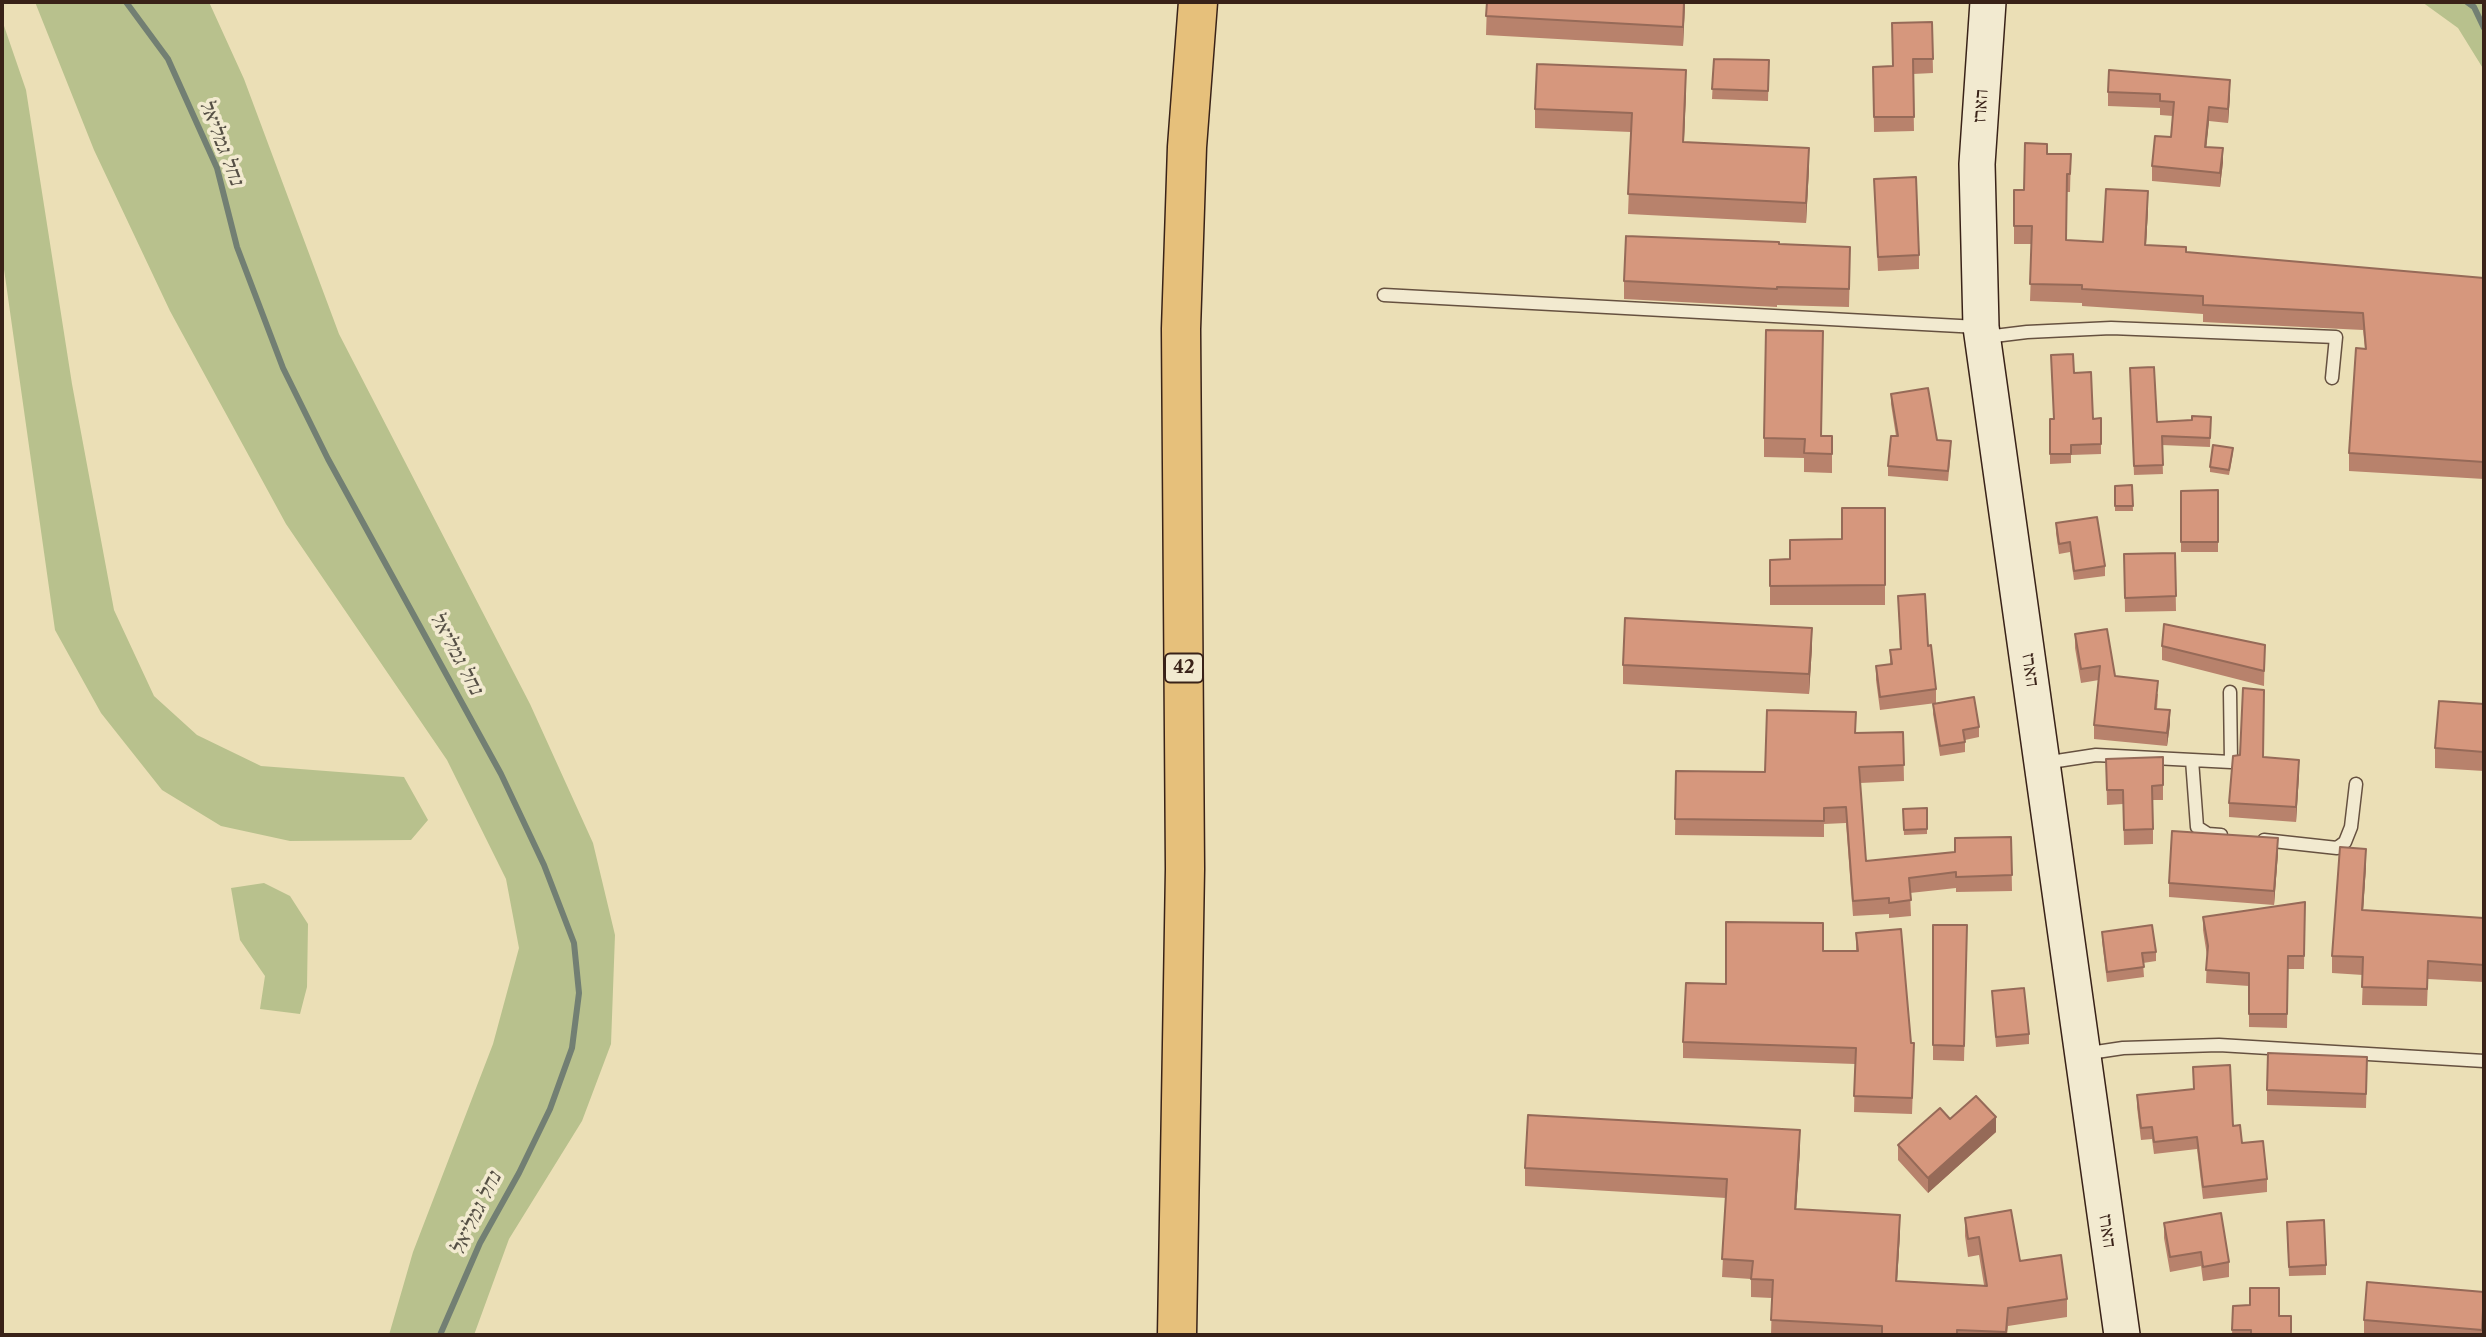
<!DOCTYPE html>
<html>
<head>
<meta charset="utf-8">
<style>
  body { margin:0 }
  #map { position:relative; width:2486px; height:1337px; overflow:hidden; background:#ebdfb6; font-family:"Libre Caslon Text",serif }
  canvas { display:block }
  .frame { position:absolute; inset:0; border:4px solid #392218; pointer-events:none }
</style>
</head>
<body>
<div id="map">
<canvas width="2486" height="1337"></canvas>
<div class="frame"></div>
</div>
<script>
const ctx = document.querySelector('canvas').getContext('2d');
ctx.lineJoin = 'round';
function paint(path, color) { ctx.fillStyle = color; ctx.fill(path, 'evenodd'); }
const poly = rows => new Path2D(rows.map(r => 'M' + r).join(''));
function stroke(path, color, width, dash) { ctx.strokeStyle = color; ctx.lineWidth = width; ctx.lineCap = dash ? 'butt' : 'round'; ctx.setLineDash(dash || []); ctx.stroke(path); }
function label(font, color, halo, rows, align = 'center') {
  ctx.font = font + ' "Libre Caslon Text","Frank Ruhl Libre",serif'; ctx.lineWidth = 7; ctx.setLineDash([]); ctx.textBaseline = 'middle'; ctx.strokeStyle = halo; ctx.fillStyle = color; for (const [text, x, y, turn = 0] of rows) {
    ctx.save(); ctx.translate(x, y); ctx.rotate((+turn || 0) * Math.PI / 180); ctx.textAlign = isNaN(turn) ? turn : align; if (halo) ctx.strokeText(text, 0, 0); ctx.fillText(text, 0, 0); ctx.restore();
  }
}
paint(poly([
  [35,2,209,2,244,79,339,334,530,704,593,843,615,935,611,1044,582,1121,509,1239,474,1335,389,1335,413,1252,493,1044,519,948,506,879,447,760,286,524,170,311,94,150],
  [2422,2,2484,2,2484,70,2458,28],
  [2,20,26,90,72,384,114,610,154,696,197,735,261,766,404,777,428,820,411,840,290,841,221,826,162,790,101,713,55,630,2,255],
  [264,883,290,896,308,924,307,987,300,1014,260,1009,265,976,240,940,231,888]
]), '#b8c18d');
stroke(poly([
  [126,2,168,59,217,168,237,247,283,368,328,459,501,774,544,865,574,943,579,993,572,1048,550,1109,519,1173,480,1243,440,1335],
  [2467,2,2474,7,2484,28]
]), '#727f73', 6);
const lane = poly([
  [1384,295,1978,327],
  [1986,337,2027,332,2111,328,2336,337,2332,378],
  [2192,760,2197,827,2208,834,2221,835],
  [2044,763,2096,755,2231,762,2230,692],
  [2264,840,2337,848,2345,842,2351,827,2356,784],
  [2083,1054,2123,1048,2219,1045,2484,1061]
]);
const secondary = poly([
  [1988,2,1977,164,1981,327,2122,1335]
]);
const highway = poly([
  [1177,1335,1185,869,1181,329,1187,147,1198,2]
]);
stroke(lane, '#665140', 15);
stroke(secondary, '#392218', 38);
stroke(highway, '#392218', 41);
stroke(lane, '#f2ead0', 12);
stroke(secondary, '#f2ead0', 35);
stroke(highway, '#e6c07b', 38);
paint(poly([
  [1487,2,1685,2,1683,46,1486,35],
  [1932,22,1933,73,1913,74,1914,131,1874,132,1873,67,1893,66],
  [1714,59,1769,60,1768,101,1712,99],
  [1686,90,1684,142,1809,168,1806,223,1628,214,1631,132,1535,128,1535,109],
  [2108,92,2230,95,2228,123,2209,121,2206,147,2223,162,2220,187,2152,181,2152,166,2171,137,2173,116,2160,115,2160,108,2108,106],
  [2047,154,2071,154,2070,192,2067,192,2066,240,2103,242,2148,209,2146,245,2186,252,2484,278,2484,479,2349,471,2349,453,2365,349,2363,330,2203,322,2203,314,2082,306,2082,303,2030,301,2032,244,2014,244,2014,190,2024,190],
  [1874,179,1919,255,1919,269,1878,271],
  [1779,244,1850,265,1849,307,1777,305,1777,307,1624,299,1624,281],
  [2130,368,2157,422,2192,420,2211,417,2210,447,2162,445,2163,474,2134,475],
  [2074,373,2093,419,2101,418,2101,454,2071,455,2071,463,2050,464,2050,419,2053,419],
  [1891,394,1937,440,1951,451,1948,481,1888,476,1888,466,1896,436,1891,404],
  [1832,436,1832,473,1804,472,1804,458,1764,457,1764,438],
  [2233,453,2229,475,2210,472,2210,467],
  [2132,485,2133,511,2115,511,2115,486],
  [2218,490,2218,552,2181,552,2181,491],
  [1885,508,1885,605,1770,605,1770,560,1790,559,1842,539],
  [2056,523,2105,566,2105,576,2074,580,2070,552,2059,554,2056,533],
  [2175,553,2176,611,2125,612,2124,554],
  [1898,596,1928,646,1936,689,1936,703,1880,710,1876,680,1876,666,1890,664,1890,650,1900,649],
  [2075,634,2115,676,2158,694,2157,709,2170,724,2167,746,2094,739,2094,725,2099,680,2081,683,2075,648],
  [2265,645,2264,686,2162,660,2162,646],
  [1812,647,1809,694,1623,684,1623,665],
  [1933,704,1979,727,1979,737,1965,740,1965,752,1940,756,1933,714],
  [2484,704,2484,771,2435,768,2435,748],
  [1903,732,1904,781,1860,783,1866,861,1955,852,2011,837,2012,891,1956,892,1956,888,1910,893,1911,916,1889,918,1889,914,1853,916,1846,823,1824,824,1824,837,1675,835,1676,771,1765,772,1856,733],
  [2163,757,2163,800,2153,800,2153,844,2124,845,2123,804,2107,805,2106,759],
  [2299,774,2296,822,2229,817,2229,803],
  [1927,808,1927,834,1904,835,1903,809],
  [2278,853,2274,905,2169,897,2169,883],
  [2366,866,2363,910,2484,918,2484,982,2428,979,2427,1006,2362,1005,2363,975,2332,973,2332,956],
  [2305,902,2304,969,2288,969,2287,1028,2249,1027,2249,986,2206,983,2207,956,2203,930,2203,917],
  [1933,925,1967,939,1964,1061,1933,1060],
  [2102,932,2156,952,2156,961,2143,963,2144,977,2107,982,2102,941],
  [1856,933,1911,1043,1914,1059,1912,1114,1854,1112,1855,1064,1683,1058,1683,1042,1726,984,1823,951,1856,951],
  [1992,991,2029,1034,2029,1044,1996,1047],
  [2193,1067,2233,1126,2242,1143,2267,1179,2267,1192,2203,1199,2197,1149,2154,1154,2152,1139,2141,1140,2137,1107,2137,1095,2193,1089],
  [2367,1072,2366,1108,2267,1105,2267,1090],
  [1950,1119,1996,1132,1928,1193,1898,1160,1898,1145],
  [1800,1149,1796,1209,1900,1233,1897,1281,1984,1285,1979,1255,1968,1257,1965,1236,1965,1218,2067,1299,2067,1317,2008,1326,2007,1335,1771,1335,1772,1298,1751,1297,1751,1279,1722,1277,1726,1198,1525,1186,1525,1168],
  [2164,1223,2229,1262,2229,1277,2203,1281,2201,1266,2170,1272,2164,1238],
  [2287,1232,2326,1265,2326,1275,2289,1276],
  [2233,1306,2279,1316,2291,1335,2232,1335],
  [2364,1320,2484,1323,2483,1335,2364,1335]
]), '#b8826c');
paint(poly([
  [1684,2,1685,2,1683,46,1683,27],
  [1686,70,1686,90,1683,161,1683,142],
  [2230,80,2230,95,2228,123,2228,109],
  [2209,107,2209,121,2205,161,2205,147],
  [1809,148,1809,168,1806,223,1806,203],
  [2223,148,2223,162,2220,187,2220,173],
  [2148,191,2148,209,2145,262,2145,245],
  [1812,628,1812,647,1809,694,1809,674],
  [2170,710,2170,724,2167,746,2167,733],
  [2299,760,2299,774,2296,822,2296,807],
  [2278,838,2278,853,2274,905,2274,891],
  [2366,849,2366,866,2362,928,2362,910],
  [1996,1117,1996,1132,1928,1193,1928,1178],
  [1800,1130,1800,1149,1795,1228,1795,1209],
  [1900,1215,1900,1233,1896,1299,1896,1281]
]), '#966a58');
const building = poly([
  [1487,2,1684,2,1683,27,1486,16,1487,2],
  [1932,22,1933,59,1913,59,1914,117,1874,117,1873,67,1893,66,1892,23,1932,22],
  [1714,59,1769,60,1768,91,1712,89,1714,59],
  [1537,64,1686,70,1683,142,1809,148,1806,203,1628,194,1632,113,1535,109,1537,64],
  [2109,70,2230,80,2228,109,2209,107,2205,147,2223,148,2220,173,2152,166,2155,136,2171,137,2174,102,2160,101,2160,94,2108,92,2109,70],
  [2025,143,2047,144,2047,154,2071,154,2070,174,2067,174,2066,240,2103,242,2106,189,2148,191,2145,245,2186,247,2186,252,2484,278,2484,462,2349,453,2356,348,2366,349,2363,313,2203,305,2203,296,2082,289,2082,285,2030,284,2032,226,2014,226,2014,190,2024,190,2025,143],
  [1916,177,1919,255,1878,257,1874,179,1916,177],
  [1626,236,1779,242,1779,244,1850,247,1849,289,1777,287,1777,289,1624,281,1626,236],
  [1766,330,1823,331,1821,436,1832,436,1832,454,1804,453,1805,439,1764,438,1766,330],
  [2073,354,2074,373,2091,372,2093,419,2101,418,2101,444,2071,445,2071,454,2050,454,2050,419,2054,419,2051,355,2073,354],
  [2154,367,2157,422,2192,420,2192,416,2211,417,2210,438,2162,436,2163,465,2134,466,2130,368,2154,367],
  [1928,388,1937,440,1951,441,1948,471,1888,466,1891,436,1898,436,1891,394,1928,388],
  [2213,445,2233,448,2229,470,2210,467,2213,445],
  [2132,485,2133,506,2115,506,2115,486,2132,485],
  [2218,490,2218,542,2181,542,2181,491,2218,490],
  [1842,508,1885,508,1885,585,1770,586,1770,560,1790,559,1790,540,1842,539,1842,508],
  [2097,517,2105,566,2074,571,2070,542,2059,544,2056,523,2097,517],
  [2175,553,2176,596,2125,598,2124,554,2175,553],
  [1925,594,1928,646,1931,645,1936,689,1880,697,1876,666,1892,664,1890,650,1901,649,1898,596,1925,594],
  [1625,618,1812,628,1809,674,1623,665,1625,618],
  [2164,624,2265,645,2264,671,2162,646,2164,624],
  [2107,629,2115,676,2158,681,2155,709,2170,710,2167,733,2094,725,2100,666,2081,669,2075,634,2107,629],
  [2243,688,2264,690,2263,757,2299,760,2296,807,2229,803,2233,756,2240,755,2243,688],
  [1974,697,1979,727,1963,730,1965,742,1940,746,1933,704,1974,697],
  [2439,701,2484,704,2484,752,2435,748,2439,701],
  [1767,710,1856,712,1855,733,1903,732,1904,765,1859,767,1866,861,1955,852,1955,838,2011,837,2012,875,1956,877,1956,872,1909,878,1911,900,1889,903,1889,898,1853,901,1846,807,1824,808,1824,821,1675,819,1676,771,1765,772,1767,710],
  [2163,757,2163,785,2152,786,2153,829,2124,830,2123,790,2107,790,2106,759,2163,757],
  [1927,808,1927,829,1904,830,1903,809,1927,808],
  [2172,831,2278,838,2274,891,2169,883,2172,831],
  [2340,847,2366,849,2362,910,2484,918,2484,965,2428,961,2427,989,2362,987,2363,957,2332,956,2340,847],
  [2305,902,2304,956,2288,956,2287,1014,2249,1014,2249,973,2206,970,2208,946,2203,917,2305,902],
  [1726,922,1823,923,1823,951,1858,951,1856,933,1901,929,1911,1043,1914,1043,1912,1098,1854,1096,1856,1048,1683,1042,1686,983,1726,984,1726,922],
  [1933,925,1967,925,1964,1046,1933,1045,1933,925],
  [2152,925,2156,952,2142,953,2144,967,2107,972,2102,932,2152,925],
  [2024,988,2029,1034,1996,1037,1992,991,2024,988],
  [2268,1053,2367,1057,2366,1094,2267,1090,2268,1053],
  [2230,1065,2233,1126,2240,1125,2242,1143,2263,1141,2267,1179,2203,1187,2197,1137,2154,1142,2152,1127,2141,1128,2137,1095,2194,1089,2193,1067,2230,1065],
  [1976,1096,1996,1117,1928,1178,1898,1145,1940,1108,1950,1119,1976,1096],
  [1528,1115,1800,1130,1795,1209,1900,1215,1896,1281,1987,1286,1979,1237,1968,1239,1965,1218,2011,1210,2020,1261,2061,1255,2067,1299,2008,1308,2006,1332,1957,1330,1957,1335,1882,1335,1882,1326,1771,1320,1773,1280,1751,1279,1753,1261,1722,1259,1727,1179,1525,1168,1528,1115],
  [2221,1213,2229,1262,2203,1267,2201,1252,2170,1257,2164,1223,2221,1213],
  [2324,1220,2326,1265,2289,1267,2287,1222,2324,1220],
  [2367,1282,2484,1292,2482,1330,2364,1320,2367,1282],
  [2250,1288,2279,1288,2279,1316,2291,1316,2291,1335,2251,1335,2251,1330,2232,1330,2233,1306,2250,1305,2250,1288]
]);
paint(building, '#d6977d');
stroke(building, '#966a58', 2);
for (const [x, y, w] of [
  [1184,668,38]
]) { const box = new Path2D(); box.roundRect(x - w / 2, y - 14.5, w, 29, 5); ctx.fillStyle = '#f2ead0'; ctx.fill(box); stroke(box, '#392218', 2); }
label('bold 18px', '#392218', null, [
  ["42",1184,668]
]);
label('19px', '#392218', '#f2ead0', [
  ["הארז",1981,106,-86],
  ["הארז",2030,670,82],
  ["הארז",2107,1231,82]
]);
label('italic 21px', '#565045', '#f2ead0', [
  ["נחל גמליאל",221,142,69],
  ["נחל גמליאל",456,653,62],
  ["נחל גמליאל",476,1214,-64]
]);
</script>
</body>
</html>
